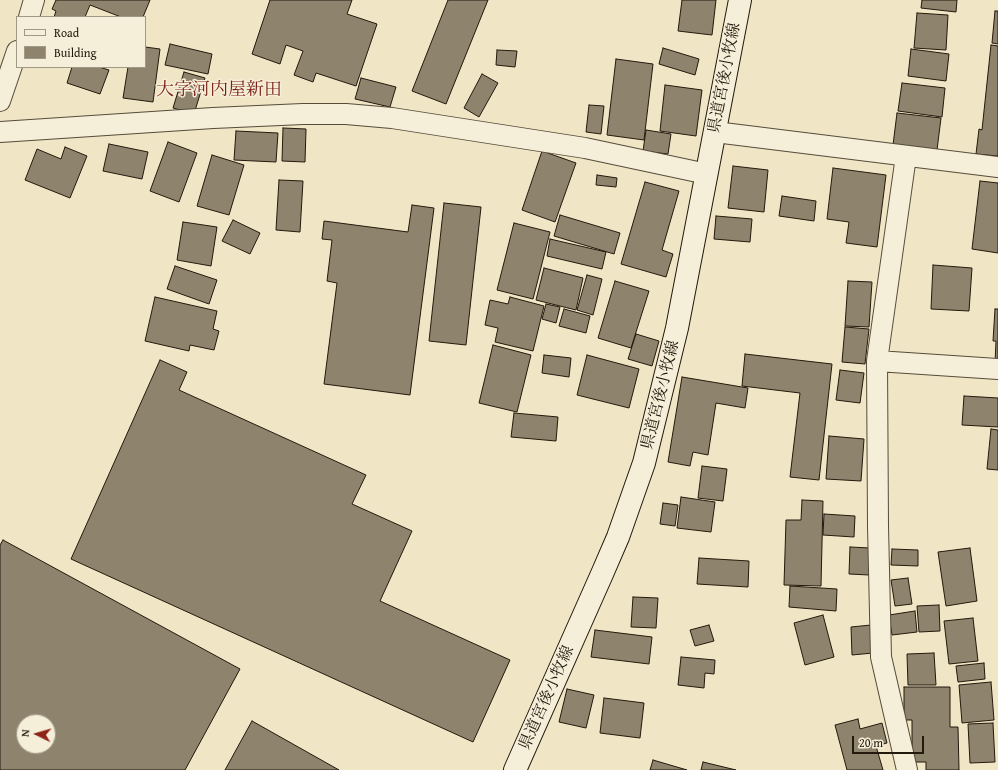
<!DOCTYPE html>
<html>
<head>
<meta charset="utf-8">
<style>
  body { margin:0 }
  #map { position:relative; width:998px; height:770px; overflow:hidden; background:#f0e5c5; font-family:"Gentium Book Plus",serif }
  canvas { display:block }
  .legend { position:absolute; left:16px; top:16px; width:130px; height:52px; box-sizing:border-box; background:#f5eed9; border:1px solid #a19987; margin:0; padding:5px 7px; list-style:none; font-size:12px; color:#23190c }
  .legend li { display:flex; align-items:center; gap:8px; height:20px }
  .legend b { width:20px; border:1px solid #a19987 }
  .north { position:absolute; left:16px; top:714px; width:40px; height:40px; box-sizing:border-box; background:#f5eed9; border:1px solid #a19987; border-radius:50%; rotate:275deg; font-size:11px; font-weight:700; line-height:16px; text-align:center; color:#23190c }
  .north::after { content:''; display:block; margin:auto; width:14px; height:18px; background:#8f2418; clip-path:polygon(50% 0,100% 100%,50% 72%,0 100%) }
  .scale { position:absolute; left:852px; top:736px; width:72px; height:18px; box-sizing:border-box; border:2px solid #23190c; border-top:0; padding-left:5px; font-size:12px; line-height:14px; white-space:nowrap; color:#23190c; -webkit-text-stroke:3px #f5eed9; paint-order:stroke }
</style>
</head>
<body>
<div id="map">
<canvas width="998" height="770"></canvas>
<ul class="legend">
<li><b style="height:5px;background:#f5eed9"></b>Road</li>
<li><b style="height:11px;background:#8e836c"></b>Building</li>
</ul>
<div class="north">N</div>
<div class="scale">20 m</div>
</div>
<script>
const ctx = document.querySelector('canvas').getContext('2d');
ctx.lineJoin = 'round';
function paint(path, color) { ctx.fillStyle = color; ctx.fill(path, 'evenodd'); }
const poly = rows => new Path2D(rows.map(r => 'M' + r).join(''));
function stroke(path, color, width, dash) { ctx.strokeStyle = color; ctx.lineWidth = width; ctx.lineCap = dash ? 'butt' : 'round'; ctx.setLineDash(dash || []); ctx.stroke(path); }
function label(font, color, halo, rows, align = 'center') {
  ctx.font = font + ' "Gentium Book Plus","Noto Serif JP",serif'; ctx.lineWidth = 3; ctx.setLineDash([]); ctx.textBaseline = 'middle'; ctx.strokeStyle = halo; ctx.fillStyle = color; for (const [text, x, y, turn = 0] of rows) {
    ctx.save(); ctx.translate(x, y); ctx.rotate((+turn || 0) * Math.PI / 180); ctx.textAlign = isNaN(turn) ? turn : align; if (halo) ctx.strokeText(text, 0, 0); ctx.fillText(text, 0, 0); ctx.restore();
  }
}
const building = poly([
  [56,0,150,0,143,17,121,17,90,5,85,17,54,17,56,11,52,9,56,0],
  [270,0,352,0,347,14,377,24,356,86,316,73,313,82,294,75,303,51,286,45,280,64,252,54,270,0],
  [448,0,488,0,446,104,412,91,448,0],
  [682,0,716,0,712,35,678,31,682,0],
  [922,0,957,0,956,12,921,8,922,0],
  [995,11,998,11,998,44,992,43,995,11],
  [917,13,948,15,946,50,914,48,917,13],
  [170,44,212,54,208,74,165,65,170,44],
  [991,45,998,46,998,156,976,154,979,129,982,130,991,45],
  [145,47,160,49,153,102,123,98,128,67,145,67,145,47],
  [663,48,699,59,695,75,659,64,663,48],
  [911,49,949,54,946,81,908,76,911,49],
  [497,50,517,51,515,67,496,65,497,50],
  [616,59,653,64,644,140,607,135,616,59],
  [72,67,99,67,109,70,100,94,67,83,72,67],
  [184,72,205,78,194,114,173,108,184,72],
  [482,74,498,83,479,117,464,108,482,74],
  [361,78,396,87,390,107,355,99,361,78],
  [902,83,945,88,942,117,898,111,902,83],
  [665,85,702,90,696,136,660,131,665,85],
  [589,105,604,106,601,134,586,132,589,105],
  [897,113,941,118,937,150,893,145,897,113],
  [283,128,306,129,305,162,282,161,283,128],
  [646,130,671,134,668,154,643,151,646,130],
  [236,131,278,133,276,162,234,160,236,131],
  [168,142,197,153,179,202,150,191,168,142],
  [109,144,148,152,142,179,103,171,109,144],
  [65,147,87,156,70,198,25,180,37,149,61,159,65,147],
  [542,151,576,163,555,222,522,210,542,151],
  [212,155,244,165,229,215,197,206,212,155],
  [733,166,768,170,764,212,728,208,733,166],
  [833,168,886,175,877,247,846,243,849,222,827,219,833,168],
  [597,175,617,178,616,187,596,185,597,175],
  [279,180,303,181,300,232,276,230,279,180],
  [980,181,998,183,998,253,972,249,980,181],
  [645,182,679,191,662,250,673,254,666,277,621,264,645,182],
  [782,196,816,201,814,221,779,216,782,196],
  [444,203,481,207,466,345,429,341,444,203],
  [412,205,434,208,410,395,324,384,337,283,327,281,332,240,322,239,324,221,408,232,412,205],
  [560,215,620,233,614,254,554,236,560,215],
  [716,216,752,219,750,242,714,239,716,216],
  [233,220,260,233,250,254,222,241,233,220],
  [183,222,217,227,211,266,177,260,183,222],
  [514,223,550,232,533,299,497,290,514,223],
  [550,239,606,252,602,269,547,256,550,239],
  [933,265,972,268,969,311,931,309,933,265],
  [175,266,217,280,209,304,167,289,175,266],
  [544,268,583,278,576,310,536,300,544,268],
  [587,275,602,279,593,315,577,310,587,275],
  [615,281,649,291,631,348,598,338,615,281],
  [848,281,872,282,869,327,845,326,848,281],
  [155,297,217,311,213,329,219,331,214,350,190,345,189,351,145,341,155,297],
  [510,297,544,306,533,351,495,342,498,328,485,325,490,300,508,304,510,297],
  [546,304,560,307,556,323,542,319,546,304],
  [564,309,590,316,586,333,559,326,564,309],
  [995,309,998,309,998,363,995,363,996,341,993,341,995,309],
  [845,327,869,329,865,364,842,362,845,327],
  [636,334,659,341,652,366,628,359,636,334],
  [493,345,531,355,517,412,479,403,493,345],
  [745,354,832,364,819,480,790,477,800,393,742,386,745,354],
  [544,355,571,358,569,377,542,373,544,355],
  [587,355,639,369,629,408,577,395,587,355],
  [160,360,187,372,179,390,366,475,352,504,412,531,380,601,510,660,473,742,71,559,160,360],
  [840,370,864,373,860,403,836,400,840,370],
  [682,377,748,388,745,408,716,403,708,455,693,452,690,466,668,462,682,377],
  [964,396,998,398,998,427,962,425,964,396],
  [514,413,558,417,556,441,511,437,514,413],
  [991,429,998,430,998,470,987,469,991,429],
  [829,436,864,439,861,481,826,479,829,436],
  [702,466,727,469,723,501,698,498,702,466],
  [681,497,715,502,711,532,677,528,681,497],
  [802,500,823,501,821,586,784,585,786,520,801,520,802,500],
  [663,503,678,505,675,526,660,524,663,503],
  [824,514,855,516,854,537,823,535,824,514],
  [3,540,240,669,185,770,0,770,0,545,3,540],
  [24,722,48,722,48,746,24,746,24,722],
  [850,547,870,548,869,575,849,574,850,547],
  [970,548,977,601,946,606,938,552,970,548],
  [892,549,918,550,918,566,891,565,892,549],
  [699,558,749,561,748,587,697,584,699,558],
  [908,578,912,604,895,606,891,580,908,578],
  [790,586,837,589,836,611,789,607,790,586],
  [633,597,658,598,656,628,631,627,633,597],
  [939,605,940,631,919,632,917,606,939,605],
  [915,611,917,632,892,635,889,615,915,611],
  [823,615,834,657,805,665,794,623,823,615],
  [973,618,978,661,949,664,944,621,973,618],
  [709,625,714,641,695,646,690,630,709,625],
  [871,625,873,653,852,655,851,627,871,625],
  [595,630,652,637,649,664,591,657,595,630],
  [934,653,936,685,908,685,907,654,934,653],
  [681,657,715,660,714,674,705,673,704,688,678,685,681,657],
  [984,663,985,679,958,682,956,666,984,663],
  [991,682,994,720,962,723,959,685,991,682],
  [904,687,950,687,950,727,958,727,959,770,926,770,926,762,912,762,912,720,904,720,904,687],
  [567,689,594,695,586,728,559,722,567,689],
  [604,698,644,703,640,738,600,733,604,698],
  [858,719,860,729,882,723,887,743,876,746,883,770,847,770,835,725,858,719],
  [252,721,339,770,225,770,252,721],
  [993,723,995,762,970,763,968,724,993,723],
  [653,760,687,770,650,770,653,760],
  [703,762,736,770,701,770,703,762]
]);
paint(building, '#8e836c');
stroke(building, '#23190c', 1);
const minor = poly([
  [29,17,34,0],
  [0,101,17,51],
  [0,132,213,118,303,114,346,114,392,118,585,148,707,174],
  [715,132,998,167],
  [906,156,877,361,878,526,881,657,907,770],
  [877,361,998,369]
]);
const secondary = poly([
  [515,770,602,574,618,537,644,463,677,328,740,0]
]);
stroke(minor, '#564c3a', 22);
stroke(secondary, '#23190c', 24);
stroke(minor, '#f5eed9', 20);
stroke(secondary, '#f5eed9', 22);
label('16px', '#23190c', '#f5eed9', [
  ["県道宮後小牧線",725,78,-79],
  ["県道宮後小牧線",661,395,-76],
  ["県道宮後小牧線",547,698,-66]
]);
label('18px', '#7a1f14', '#f5eed9', [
  ["大字河内屋新田",219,90]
]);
</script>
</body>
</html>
